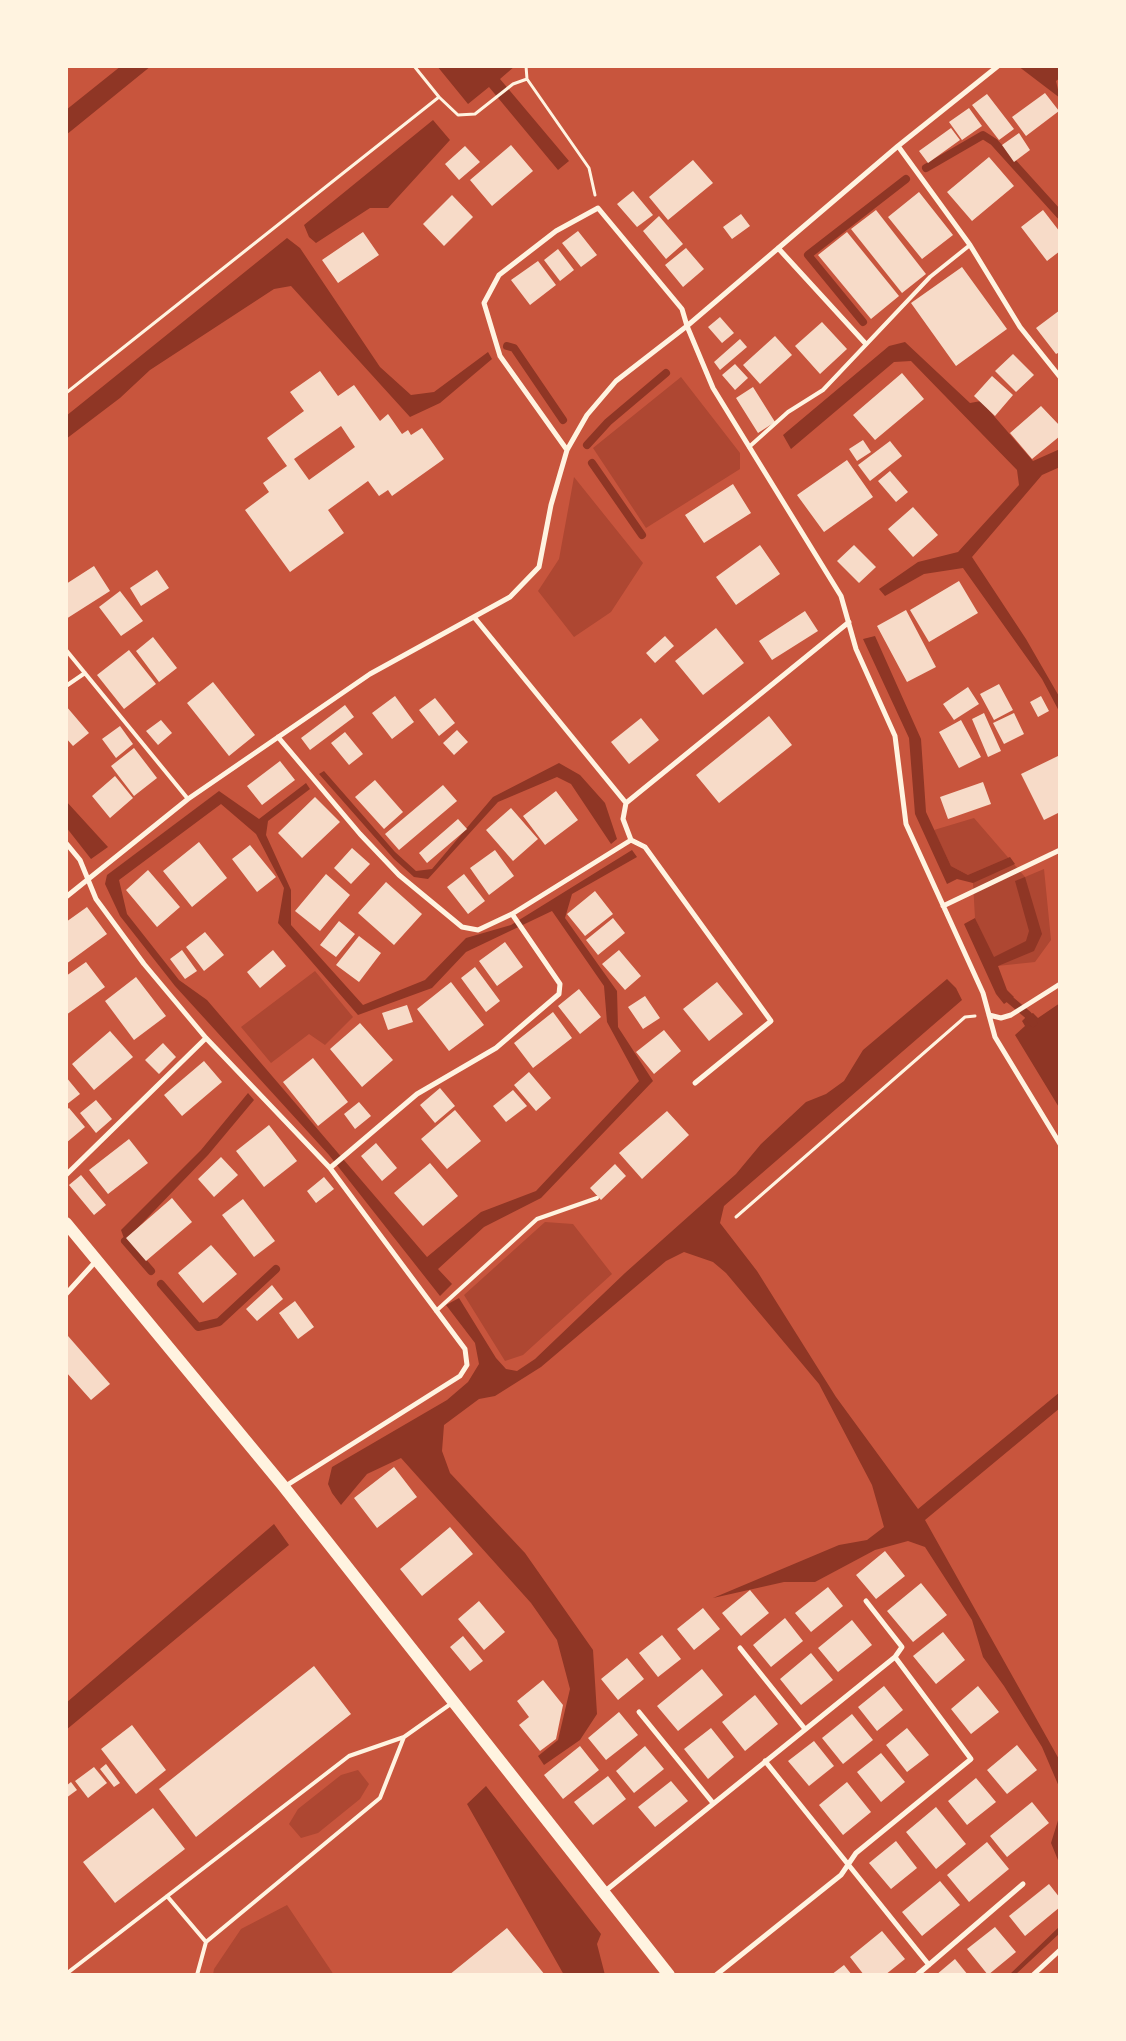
<!DOCTYPE html>
<html>
<head>
<meta charset="utf-8">
<style>
  body { margin:0 }
  #map { position:relative; width:1126px; height:2041px; overflow:hidden; background:#c8553d; font-family:"PT Sans Narrow",sans-serif }
  canvas { display:block }
  .frame { position:absolute; inset:0; border:68px solid #fff3e0; pointer-events:none }
</style>
</head>
<body>
<div id="map">
<canvas width="1126" height="2041"></canvas>
<div class="frame"></div>
</div>
<script>
const ctx = document.querySelector('canvas').getContext('2d');
ctx.lineJoin = 'round';
function paint(path, color) { ctx.fillStyle = color; ctx.fill(path, 'evenodd'); }
const poly = rows => new Path2D(rows.map(r => 'M' + r).join(''));
function stroke(path, color, width, dash) { ctx.strokeStyle = color; ctx.lineWidth = width; ctx.lineCap = dash ? 'butt' : 'round'; ctx.setLineDash(dash || []); ctx.stroke(path); }
paint(poly([
  [681,377,740,453,740,469,646,528,593,448],
  [574,477,643,563,611,612,574,637,538,591,559,559],
  [974,818,1025,877,1044,869,1051,940,1035,962,997,966,975,918,973,883,968,875,951,866,934,830],
  [315,971,353,1017,325,1045,309,1034,271,1063,241,1027],
  [545,1222,573,1224,612,1274,523,1355,505,1361,464,1295],
  [358,1770,369,1784,360,1799,318,1833,301,1838,289,1824,298,1809,341,1775],
  [287,1905,334,1975,213,1975,214,1969,241,1929]
]), '#ae4732');
paint(poly([
  [121,66,151,66,66,135,66,110],
  [437,66,515,66,500,79,569,161,558,170,489,87,468,104],
  [1018,66,1060,66,1060,78,1056,81,1060,98],
  [433,120,450,140,388,208,370,208,316,243,309,237,304,225],
  [287,238,300,248,380,367,411,395,434,392,488,352,492,359,440,403,410,417,291,286,274,289,150,370,120,398,66,439,66,416],
  [905,342,970,403,981,401,1033,461,1060,449,1060,467,1042,475,972,557,1026,639,1060,698,1060,713,1042,679,963,568,924,574,885,596,879,589,918,562,958,552,1019,485,1017,470,911,361,894,362,791,449,783,435,889,346],
  [875,636,921,739,926,812,951,866,968,875,1010,857,1015,864,973,883,957,879,947,884,915,814,909,738,863,639],
  [559,763,580,775,605,803,617,839,611,844,571,784,557,777,498,802,428,879,414,877,394,859,319,774,324,771,395,852,416,871,432,869,493,797],
  [306,783,310,789,268,821,266,835,291,890,291,925,363,1005,425,980,466,938,511,925,632,850,637,857,572,894,565,918,617,991,618,1027,653,1081,541,1198,484,1227,438,1269,452,1284,440,1296,329,1155,175,986,120,916,105,884,107,875,219,791,259,819],
  [221,804,256,834,284,888,278,923,358,1015,432,988,466,952,552,911,604,986,607,1022,639,1081,536,1191,481,1212,427,1257,207,1000,179,980,127,914,119,880],
  [66,801,108,847,91,859,66,827],
  [1025,877,1042,934,1034,951,998,966,1007,990,1014,997,1004,1004,996,994,964,924,975,918,994,957,1026,941,1029,931,1015,881],
  [947,979,956,988,962,1000,724,1206,720,1223,757,1271,836,1397,918,1509,1060,1392,1060,1408,925,1520,1060,1761,1060,1789,1042,1747,1004,1686,983,1657,972,1620,925,1547,908,1541,875,1550,815,1582,784,1582,713,1598,839,1545,867,1540,884,1527,872,1485,819,1384,726,1273,713,1262,684,1252,666,1261,541,1367,495,1396,479,1399,444,1425,442,1451,450,1473,525,1553,593,1650,597,1714,580,1740,544,1765,538,1756,558,1740,570,1689,557,1640,531,1603,401,1458,367,1474,341,1505,332,1493,328,1484,332,1467,447,1400,468,1382,479,1364,475,1343,446,1305,459,1298,496,1358,506,1369,517,1371,535,1359,625,1273,736,1174,761,1144,806,1102,826,1094,844,1081,863,1050],
  [1060,1003,1060,1109,1015,1035,1025,1026,1022,1021,1028,1015,1033,1013,1038,1018],
  [248,1093,254,1100,208,1155,125,1241,121,1230,201,1150],
  [274,1524,289,1545,66,1730,66,1703],
  [486,1786,601,1934,597,1944,605,1975,564,1975,467,1804],
  [1060,1814,1060,1865,1051,1843],
  [1060,1926,1060,1933,1015,1975,1009,1975]
]), '#8f3625');
stroke(poly([
  [926,168,983,135,994,142,1060,215],
  [863,322,808,255,906,179],
  [507,346,514,348,563,420],
  [587,445,608,422,666,373],
  [592,463,642,535],
  [1002,993,1028,1015,1033,1023],
  [125,1241,151,1271],
  [161,1284,198,1327,219,1322,276,1269]
]), '#8f3625', 8);
paint(poly([
  [1045,93,1059,111,1026,136,1012,117],
  [987,94,1014,129,999,140,972,105],
  [969,108,982,126,962,140,949,122],
  [951,128,960,140,928,163,919,151],
  [1019,133,1030,150,1014,162,1002,145],
  [511,145,533,171,492,206,470,180],
  [465,146,480,162,459,180,445,164],
  [989,157,1014,186,972,221,947,192],
  [693,160,713,183,668,220,649,197],
  [633,191,653,215,637,227,617,204],
  [919,192,953,235,922,259,888,217],
  [452,195,473,217,444,246,423,224],
  [876,210,926,274,902,293,851,229],
  [1043,210,1060,232,1060,251,1047,261,1021,227],
  [741,214,750,226,732,239,723,227],
  [659,216,683,244,666,259,643,231],
  [578,231,597,255,581,267,562,243],
  [363,232,379,255,338,283,322,260],
  [847,232,899,296,871,319,818,255],
  [686,248,704,269,683,287,665,265],
  [558,249,574,270,560,281,544,260],
  [538,261,556,285,530,305,511,280],
  [962,267,1007,329,956,366,911,303],
  [1060,310,1060,352,1056,354,1036,328],
  [720,317,734,333,722,343,708,327],
  [822,322,847,349,820,374,795,346],
  [775,336,792,355,760,384,743,365],
  [740,339,747,347,720,370,714,362],
  [1013,354,1034,375,1016,392,995,371],
  [735,364,748,378,735,390,722,375],
  [320,371,338,396,354,385,380,421,388,414,402,434,408,430,411,435,422,428,444,459,392,496,388,490,379,496,368,481,328,510,344,533,290,572,245,510,269,492,263,483,287,466,267,438,304,411,290,392],
  [341,426,355,447,309,480,294,459],
  [902,373,924,399,875,440,853,415],
  [992,376,1013,395,995,416,974,396],
  [753,387,775,422,758,433,736,398],
  [1041,406,1060,426,1060,436,1032,459,1010,433],
  [863,440,871,452,857,461,849,449],
  [890,441,902,456,870,481,858,465],
  [847,460,873,497,824,532,797,495],
  [890,471,908,492,896,502,878,481],
  [733,484,751,513,704,543,685,515],
  [913,507,938,535,913,557,888,529],
  [760,545,780,574,736,605,716,577],
  [854,545,876,567,859,583,837,561],
  [94,566,110,591,66,619,66,584],
  [157,570,169,588,141,606,130,588],
  [959,581,978,613,929,642,910,610],
  [120,591,143,621,121,636,99,607],
  [906,610,936,667,907,682,877,626],
  [805,611,818,631,772,660,759,641],
  [716,628,744,663,703,695,675,661],
  [665,636,674,646,655,663,646,653],
  [153,637,177,668,159,682,136,651],
  [129,650,156,684,124,709,97,675],
  [213,682,255,735,229,756,187,703],
  [999,684,1013,710,994,720,980,694],
  [968,687,979,704,954,720,943,704],
  [395,696,414,722,392,739,372,713],
  [1041,696,1049,711,1038,717,1030,702],
  [435,698,455,723,439,736,419,710],
  [345,705,354,717,310,750,301,738],
  [66,706,89,733,73,746,66,738],
  [984,713,1001,751,988,757,972,719],
  [1014,713,1024,734,1004,744,993,723],
  [769,716,792,745,719,803,696,775],
  [641,718,659,740,629,764,611,742],
  [161,720,172,733,158,745,146,731],
  [961,720,981,757,959,768,939,732],
  [120,726,133,744,116,758,102,739],
  [457,730,468,742,454,755,443,743],
  [345,732,363,754,349,765,331,743],
  [134,748,157,778,134,796,111,766],
  [1058,756,1060,760,1060,812,1044,820,1021,774],
  [280,761,295,780,262,805,247,786],
  [115,776,133,798,110,818,92,796],
  [375,780,403,812,384,829,355,797],
  [983,782,991,804,948,819,940,797],
  [443,785,457,801,399,850,385,834],
  [556,791,578,820,545,845,523,816],
  [315,797,340,822,302,858,278,833],
  [511,808,538,839,513,861,486,830],
  [458,819,467,829,427,863,419,853],
  [199,842,227,878,192,907,163,871],
  [250,845,276,877,257,892,232,859],
  [352,848,370,864,351,884,334,868],
  [495,850,514,876,489,895,470,868],
  [148,870,180,907,157,927,126,890],
  [326,874,350,895,320,931,295,911],
  [464,874,485,901,468,914,447,887],
  [386,882,422,914,394,945,358,913],
  [595,891,613,914,585,936,567,914],
  [87,907,107,934,66,964,66,922],
  [613,918,625,933,598,955,586,940],
  [339,921,355,934,336,957,320,945],
  [205,932,224,955,204,971,186,947],
  [359,936,381,953,359,982,336,965],
  [505,942,523,967,497,986,479,961],
  [182,950,197,971,185,979,170,959],
  [273,950,286,966,260,988,247,972],
  [619,950,641,976,625,990,602,964],
  [86,962,105,987,66,1015,66,976],
  [475,967,500,1001,486,1012,461,978],
  [136,977,166,1016,134,1040,105,1001],
  [451,982,484,1025,449,1051,417,1009],
  [717,982,743,1014,709,1041,683,1009],
  [579,989,601,1017,580,1034,558,1006],
  [645,996,660,1018,643,1029,628,1007],
  [407,1005,413,1022,388,1030,382,1013],
  [553,1012,572,1038,533,1068,514,1043],
  [360,1023,393,1060,362,1087,330,1049],
  [664,1030,681,1051,654,1074,636,1052],
  [110,1031,133,1057,94,1090,72,1064],
  [163,1043,176,1057,159,1074,145,1060],
  [313,1058,348,1102,318,1126,283,1082],
  [204,1061,222,1082,182,1116,164,1095],
  [529,1072,551,1098,536,1111,514,1085],
  [66,1077,80,1094,66,1105],
  [440,1088,455,1106,435,1123,420,1105],
  [513,1090,527,1106,506,1122,493,1106],
  [96,1100,112,1119,96,1133,80,1113],
  [359,1102,371,1116,355,1129,344,1114],
  [69,1108,85,1127,66,1143,66,1110],
  [455,1110,481,1141,447,1169,421,1139],
  [667,1111,689,1135,642,1179,619,1153],
  [269,1125,297,1161,264,1187,236,1151],
  [129,1139,148,1163,108,1194,89,1170],
  [376,1143,397,1168,382,1181,361,1156],
  [221,1157,238,1175,214,1197,198,1179],
  [430,1163,458,1196,423,1226,394,1193],
  [615,1164,626,1176,601,1200,590,1188],
  [81,1175,106,1205,94,1215,69,1185],
  [324,1177,334,1189,316,1203,307,1191],
  [172,1198,192,1222,146,1261,126,1238],
  [243,1199,275,1241,254,1257,222,1215],
  [211,1245,237,1274,203,1303,178,1273],
  [272,1285,283,1299,257,1321,246,1309],
  [295,1301,314,1327,298,1339,279,1313],
  [68,1336,110,1384,91,1400,66,1372,66,1338],
  [394,1467,417,1497,377,1528,354,1498],
  [450,1527,473,1554,422,1596,400,1569],
  [885,1551,905,1576,876,1599,856,1575],
  [921,1583,947,1615,913,1642,887,1611],
  [828,1587,843,1606,811,1632,795,1613],
  [750,1590,769,1613,741,1636,722,1613],
  [479,1601,505,1632,484,1650,458,1619],
  [703,1608,720,1629,694,1650,677,1629],
  [785,1618,803,1641,771,1667,753,1645],
  [852,1620,872,1645,838,1672,818,1648],
  [943,1632,965,1660,936,1684,913,1656],
  [662,1635,681,1659,658,1677,639,1653],
  [463,1636,483,1661,470,1671,450,1647],
  [811,1653,833,1680,801,1705,780,1679],
  [627,1658,644,1679,618,1700,601,1679],
  [314,1666,351,1714,196,1837,159,1789],
  [702,1669,723,1695,678,1731,657,1706],
  [543,1680,563,1705,556,1739,540,1751,519,1725,529,1717,517,1701],
  [884,1686,903,1710,877,1731,858,1707],
  [978,1686,999,1712,971,1734,951,1709],
  [755,1695,778,1724,745,1751,722,1722],
  [619,1712,638,1735,606,1760,588,1738],
  [852,1714,873,1740,843,1764,822,1738],
  [132,1725,166,1770,136,1794,101,1749],
  [711,1728,734,1757,708,1779,684,1749],
  [907,1728,929,1755,907,1772,886,1745],
  [814,1741,834,1766,809,1786,788,1761],
  [1017,1745,1037,1770,1007,1794,987,1770],
  [580,1746,599,1770,563,1799,544,1775],
  [645,1746,664,1769,634,1793,616,1771],
  [881,1753,905,1782,881,1802,857,1772],
  [106,1764,120,1783,114,1787,100,1769],
  [94,1767,107,1783,88,1798,75,1781],
  [608,1776,626,1799,593,1825,574,1802],
  [976,1778,996,1802,967,1825,948,1801],
  [671,1781,688,1801,655,1827,638,1807],
  [71,1782,77,1790,66,1798,66,1786],
  [847,1782,871,1812,843,1835,819,1805],
  [1032,1802,1049,1823,1007,1857,990,1836],
  [936,1807,966,1844,936,1869,906,1832],
  [153,1808,185,1849,115,1903,83,1862],
  [896,1841,917,1868,891,1889,869,1863],
  [987,1842,1009,1869,969,1902,947,1875],
  [940,1881,960,1905,922,1936,902,1912],
  [1049,1884,1060,1898,1060,1907,1025,1936,1009,1916],
  [995,1927,1016,1952,988,1975,967,1949],
  [507,1928,545,1975,449,1975],
  [882,1931,905,1959,885,1975,864,1975,850,1957],
  [955,1959,968,1975,936,1975],
  [844,1965,852,1975,831,1975]
]), '#f7dbc8');
stroke(poly([
  [414,66,439,97,458,115,475,114,513,84,527,79],
  [526,66,527,79,589,168,595,195],
  [66,393,439,97],
  [736,1217,965,1017,975,1016]
]), '#fff3e0', 3);
stroke(poly([
  [749,447,788,412,823,390,930,277,970,245],
  [66,650,188,799],
  [66,686,85,673],
  [436,1311,537,1219,597,1198],
  [167,1896,206,1942],
  [66,1974,349,1756,404,1737,452,1703],
  [197,1975,206,1942,380,1798,404,1737]
]), '#fff3e0', 4);
stroke(poly([
  [898,146,970,245,1020,327,1060,377],
  [778,248,865,343],
  [567,450,500,356,484,303,499,275,556,231,598,208,682,309,687,326,713,388,841,596,856,649,895,736,906,824,983,993,995,1037,1060,1144],
  [474,617,626,803],
  [278,737,360,834,399,875,462,927,478,930,512,914,631,840,623,819,626,803,849,622],
  [631,840,645,847,771,1021,695,1083],
  [66,843,80,860,96,899,144,964,206,1038,330,1168,465,1349,467,1365,460,1376,284,1487],
  [66,897,188,799,370,674,510,597,539,567,551,505,567,450,587,415,616,381,687,326,898,146,998,66],
  [943,906,1060,850],
  [989,1015,1001,1018,1011,1015,1060,984],
  [330,1168,417,1094,496,1048,559,994,560,984,512,914],
  [66,1175,206,1038],
  [66,1294,96,1261],
  [866,1601,902,1647,895,1657],
  [740,1648,805,1729],
  [639,1712,713,1803],
  [765,1761,929,1965],
  [604,1892,895,1657,971,1759,856,1853,841,1875,716,1975],
  [917,1975,1023,1884],
  [1033,1975,1060,1950]
]), '#fff3e0', 5);
stroke(poly([
  [66,1223,284,1487,669,1975]
]), '#fff3e0', 12);
</script>
</body>
</html>
